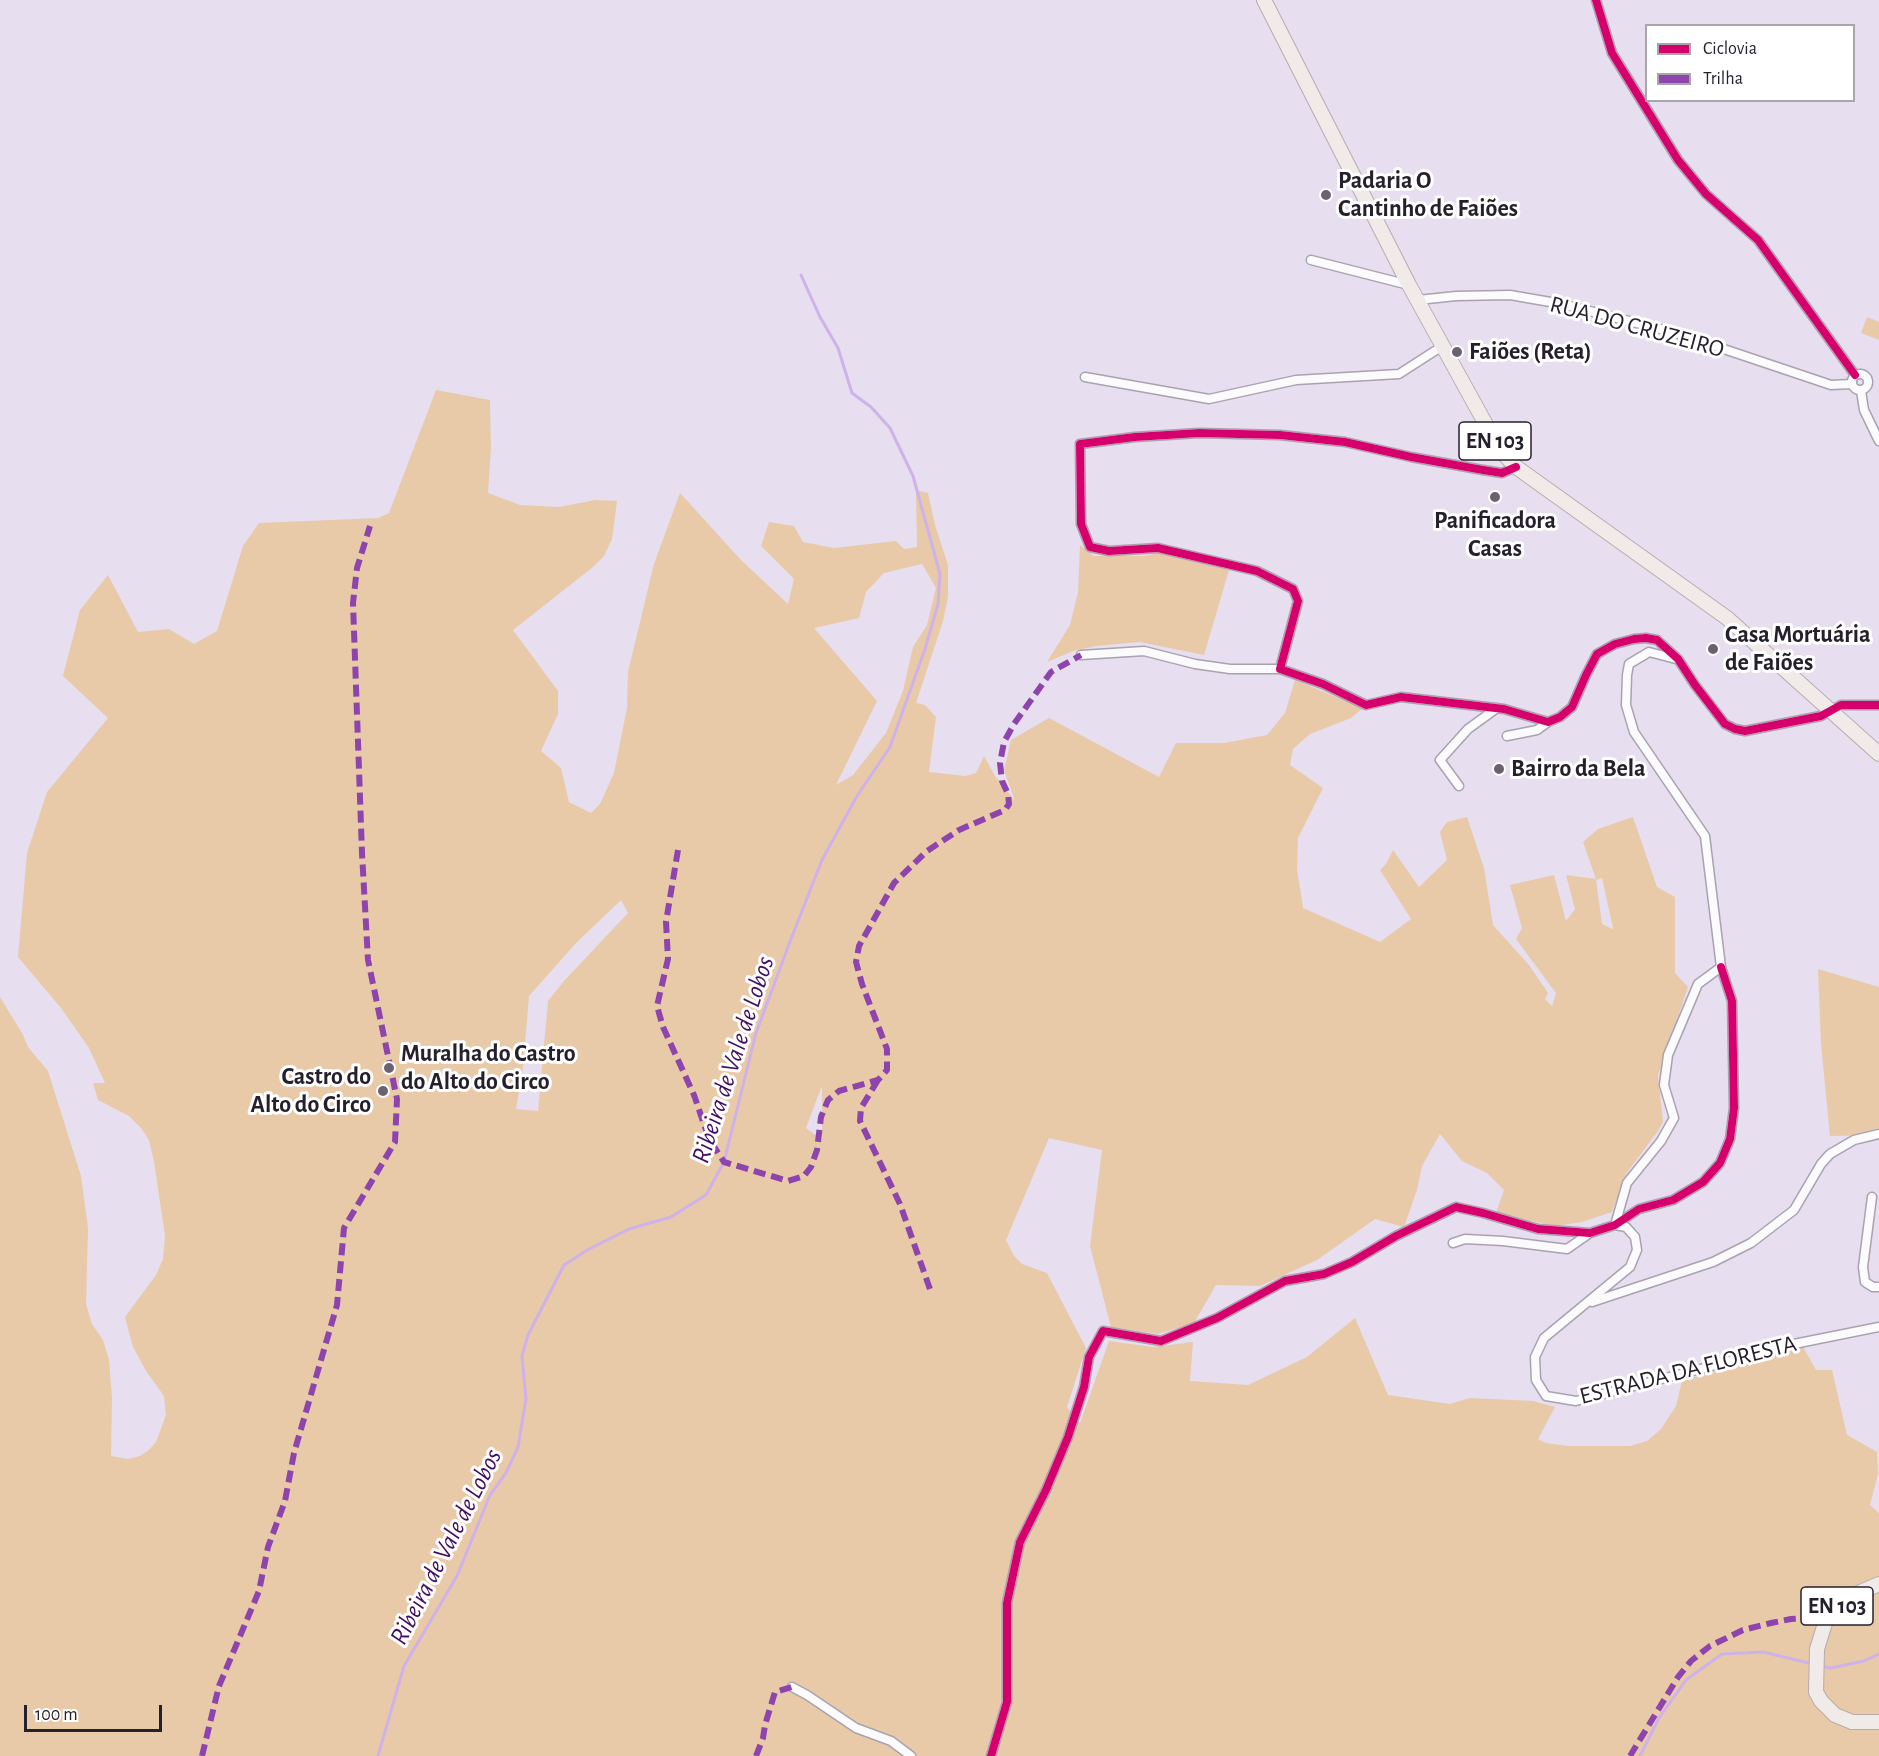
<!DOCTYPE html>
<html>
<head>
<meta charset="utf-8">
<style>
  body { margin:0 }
  #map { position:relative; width:1879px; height:1756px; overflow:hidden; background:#e7deef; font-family:"Alegreya Sans",sans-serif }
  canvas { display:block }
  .legend { position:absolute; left:1645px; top:24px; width:210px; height:78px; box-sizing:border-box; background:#fff; border:2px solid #a8a6ab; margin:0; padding:8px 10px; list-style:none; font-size:18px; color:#26202c }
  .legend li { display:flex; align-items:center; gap:12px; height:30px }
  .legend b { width:30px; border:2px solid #a8a6ab }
  .scale { position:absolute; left:24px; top:1705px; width:138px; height:27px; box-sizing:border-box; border:3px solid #26202c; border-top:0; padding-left:8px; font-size:18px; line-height:21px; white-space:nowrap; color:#26202c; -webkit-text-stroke:4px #fff; paint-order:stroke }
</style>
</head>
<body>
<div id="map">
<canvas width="1879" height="1756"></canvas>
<ul class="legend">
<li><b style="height:8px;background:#d6006c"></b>Ciclovia</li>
<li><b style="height:8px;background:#8e44ad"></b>Trilha</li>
</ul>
<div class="scale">100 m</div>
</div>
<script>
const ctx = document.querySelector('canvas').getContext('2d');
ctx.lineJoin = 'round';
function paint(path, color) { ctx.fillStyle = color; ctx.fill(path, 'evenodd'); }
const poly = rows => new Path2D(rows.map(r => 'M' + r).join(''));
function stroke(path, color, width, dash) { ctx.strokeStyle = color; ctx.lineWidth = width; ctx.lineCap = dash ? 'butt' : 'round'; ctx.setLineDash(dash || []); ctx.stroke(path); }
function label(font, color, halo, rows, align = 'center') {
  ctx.font = font + ' "Alegreya Sans",sans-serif'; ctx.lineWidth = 6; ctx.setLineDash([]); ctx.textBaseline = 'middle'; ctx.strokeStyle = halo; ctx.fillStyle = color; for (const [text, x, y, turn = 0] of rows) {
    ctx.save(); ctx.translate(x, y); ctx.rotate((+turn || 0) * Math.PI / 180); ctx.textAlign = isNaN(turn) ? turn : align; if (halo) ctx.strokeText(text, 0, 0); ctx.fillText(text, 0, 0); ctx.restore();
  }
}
paint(poly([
  [1867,317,1879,322,1879,340,1861,333],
  [436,390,490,400,491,447,488,493,520,505,559,507,595,500,617,501,612,539,604,556,593,567,513,630,558,691,558,714,541,751,561,768,569,802,591,813,600,804,614,773,627,708,628,672,654,564,680,493,741,560,788,604,794,579,761,546,769,522,794,526,803,542,834,548,896,541,904,549,917,547,916,490,928,493,935,525,948,565,948,597,943,621,916,703,925,705,936,717,929,772,965,776,976,773,984,756,995,776,1015,801,1004,770,1011,740,1049,718,1159,777,1176,743,1224,743,1267,735,1285,713,1295,680,1363,708,1351,718,1310,734,1293,749,1290,765,1323,788,1298,838,1297,869,1303,908,1380,942,1411,919,1380,870,1386,864,1393,850,1419,887,1447,860,1440,832,1447,822,1467,817,1484,868,1493,925,1529,965,1548,993,1545,999,1552,1006,1556,993,1516,939,1522,928,1510,885,1554,875,1566,921,1575,909,1566,875,1596,879,1583,842,1598,829,1633,817,1657,887,1675,897,1675,973,1688,987,1658,1076,1663,1122,1658,1131,1626,1174,1612,1212,1582,1222,1554,1226,1496,1213,1504,1190,1487,1173,1462,1161,1440,1134,1422,1166,1417,1190,1404,1227,1375,1219,1317,1260,1260,1286,1216,1285,1194,1323,1158,1334,1111,1327,1090,1246,1102,1150,1049,1138,1006,1240,1014,1256,1022,1264,1047,1273,1086,1348,1067,1407,1080,1423,1109,1341,1153,1347,1193,1342,1190,1381,1248,1385,1307,1357,1355,1318,1388,1395,1450,1404,1470,1398,1533,1401,1555,1407,1538,1439,1546,1443,1568,1446,1630,1446,1647,1441,1661,1429,1676,1406,1682,1381,1775,1351,1802,1345,1816,1370,1832,1370,1847,1435,1877,1452,1878,1474,1870,1505,1879,1513,1879,1756,0,1756,0,997,22,1033,28,1047,48,1071,81,1176,88,1228,86,1304,92,1324,103,1340,109,1360,112,1398,111,1456,128,1459,140,1456,149,1450,156,1442,166,1415,164,1396,146,1371,133,1347,125,1317,156,1275,163,1259,165,1236,154,1162,149,1140,141,1128,129,1116,98,1100,93,1083,105,1083,89,1048,61,1008,18,957,27,853,47,792,108,718,63,676,80,610,108,575,138,632,169,629,194,644,217,631,243,546,259,523,378,518,389,513],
  [922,564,936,588,927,625,913,647,903,691,886,733,853,775,836,785,877,701,814,628,859,618,866,592,884,573],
  [1602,878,1613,928,1612,929,1602,924,1596,880],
  [621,900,628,913,564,981,548,1001,538,1111,516,1109,523,1068,529,996,576,943],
  [821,1088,822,1088,822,1140,806,1128],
  [1080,545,1094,556,1144,556,1159,553,1229,570,1204,655,1140,642,1096,646,1073,651,1047,662,1070,625,1078,592],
  [1818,969,1879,987,1879,1135,1830,1136,1821,1044]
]), '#e8caa9');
stroke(poly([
  [1820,1666,1831,1668,1864,1661,1879,1654],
  [378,1756,404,1666,457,1576,490,1495,506,1473,518,1447,526,1399,522,1356,528,1335,564,1265,589,1249,629,1229,671,1217,706,1195,724,1162,756,1033,791,939,822,860,857,796,890,747,925,649,938,604,940,574,913,476,890,428,871,407,852,393,838,348,820,317,801,275],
  [1640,1756,1659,1718,1686,1680,1722,1654,1763,1652,1813,1664]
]), '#cfb2e9', 3);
const minor = poly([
  [1596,0,1612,53,1678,160,1706,194,1758,240,1855,375],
  [1311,260,1409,285],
  [1418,300,1456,296,1510,295,1562,304,1676,333,1831,385,1851,384],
  '1852 382a8 8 0 1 1 16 0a8 8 0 1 1-16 0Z',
  [1085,377,1209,399,1296,380,1399,374,1444,345],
  [1861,391,1864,410,1879,441],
  [1516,467,1502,473,1483,470,1411,457,1345,442,1280,435,1199,433,1135,437,1080,444,1081,524,1090,547,1109,551,1158,548,1257,571,1293,589,1298,601,1280,669,1323,684,1366,705,1401,697,1504,709,1548,722,1560,717,1572,707,1586,675,1597,654,1615,644,1634,639,1646,638,1657,640,1678,659,1695,685,1725,724,1735,729,1745,731,1821,716,1841,705,1879,705],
  [1081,655,1144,651,1195,664,1230,669,1280,669],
  [1507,736,1537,730,1548,722],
  [1459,786,1440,760,1468,729,1497,708],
  [1872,1197,1863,1267,1865,1282,1873,1287,1879,1287],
  [1615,1225,1627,1183,1661,1141,1674,1118,1664,1085,1668,1055,1698,984,1721,967,1705,836,1634,732,1626,705,1627,675,1629,664,1649,652,1676,659],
  [1615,1225,1626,1227,1635,1237,1637,1250,1630,1267,1544,1338,1535,1357,1536,1380,1546,1396,1576,1401,1712,1366,1774,1348,1879,1327],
  [1453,1243,1465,1239,1503,1241,1567,1249,1590,1233],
  [1592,1302,1713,1262,1751,1243,1794,1210,1821,1164,1830,1154,1854,1140,1879,1134],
  [792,1687,807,1695,856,1728,891,1741,911,1756],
  [991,1756,1007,1702,1007,1603,1020,1542,1046,1490,1068,1437,1084,1387,1089,1357,1103,1331,1161,1341,1217,1318,1285,1281,1324,1274,1352,1262,1396,1236,1456,1207,1483,1213,1538,1229,1590,1233,1615,1225,1639,1209,1673,1200,1703,1182,1720,1163,1730,1139,1734,1108,1732,1001,1721,967]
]);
const primary = poly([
  [1264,0,1409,285,1500,450,1516,467,1727,618,1879,754],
  [1879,1584,1849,1597,1835,1608,1827,1617,1817,1649,1816,1692,1821,1701,1835,1715,1852,1722,1879,1722]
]);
stroke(minor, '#a9a2af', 11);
stroke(primary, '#b6acac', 16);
stroke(minor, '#fbfafd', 8);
stroke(primary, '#f0ebe9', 14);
stroke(poly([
  [678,850,666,922,668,959,657,1006,663,1027,694,1095,709,1139,724,1162,788,1181,804,1176,811,1167,817,1150,821,1117,828,1100,839,1091,878,1080,887,1070,887,1049,862,984,856,962,859,946,894,883,927,851,959,830,1005,810,1009,804,1008,794,1002,781,1000,763,1004,742,1014,724,1051,672,1081,655],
  [878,1080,861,1108,860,1121,900,1204,931,1292],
  [202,1756,219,1686,259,1591,268,1547,285,1501,294,1453,337,1305,344,1228,395,1142,397,1099,368,960,362,853,353,603,357,568,370,526],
  [756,1756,763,1738,765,1725,775,1692,792,1687],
  [1630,1756,1678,1677,1691,1661,1710,1646,1743,1630,1771,1623,1791,1619,1827,1617]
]), '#8e44ad', 6, [12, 6]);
stroke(poly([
  [1596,0,1612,53,1678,160,1706,194,1758,240,1855,375],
  [1516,467,1502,473,1483,470,1411,457,1345,442,1280,435,1199,433,1135,437,1080,444,1081,524,1090,547,1109,551,1158,548,1257,571,1293,589,1298,601,1280,669,1323,684,1366,705,1401,697,1504,709,1548,722,1560,717,1572,707,1586,675,1597,654,1615,644,1634,639,1646,638,1657,640,1678,659,1695,685,1725,724,1735,729,1745,731,1821,716,1841,705,1879,705],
  [991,1756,1007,1702,1007,1603,1020,1542,1046,1490,1068,1437,1084,1387,1089,1357,1103,1331,1161,1341,1217,1318,1285,1281,1324,1274,1352,1262,1396,1236,1456,1207,1483,1213,1538,1229,1590,1233,1615,1225,1639,1209,1673,1200,1703,1182,1720,1163,1730,1139,1734,1108,1732,1001,1721,967]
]), '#d6006c', 8);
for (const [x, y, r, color] of [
  [1326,195,6,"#6a6270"],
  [1457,352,6,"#6a6270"],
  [1495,497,6,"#6a6270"],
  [1713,649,6,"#6a6270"],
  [1499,769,6,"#6a6270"],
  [389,1068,6,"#6a6270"],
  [383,1091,6,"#6a6270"]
]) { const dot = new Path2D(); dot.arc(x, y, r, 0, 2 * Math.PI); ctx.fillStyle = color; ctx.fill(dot); stroke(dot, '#fff', 2); }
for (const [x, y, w] of [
  [1495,441,72],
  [1837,1606,72]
]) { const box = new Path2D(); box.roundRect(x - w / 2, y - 19, w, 38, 4.5); ctx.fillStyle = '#fff'; ctx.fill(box); stroke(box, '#26202c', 1.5); }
label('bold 22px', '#26202c', null, [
  ["EN 103",1495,441],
  ["EN 103",1837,1606]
]);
label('bold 24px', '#26202c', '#fff', [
  ["Padaria O",1338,181],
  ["Cantinho de Faiões",1338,209],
  ["Faiões (Reta)",1469,352],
  ["Panificadora",1495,521,"center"],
  ["Casas",1495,549,"center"],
  ["Casa Mortuária",1725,635],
  ["de Faiões",1725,663],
  ["Bairro da Bela",1511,769],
  ["Muralha do Castro",401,1054],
  ["do Alto do Circo",401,1082],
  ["Castro do",371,1077,"right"],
  ["Alto do Circo",371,1105,"right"]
], 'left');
label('24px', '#26202c', '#fff', [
  ["RUA DO CRUZEIRO",1637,327,15],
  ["ESTRADA DA FLORESTA",1688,1370,-14]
]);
label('italic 26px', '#430d63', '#fff', [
  ["Ribeira de Vale de Lobos",733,1060,-72],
  ["Ribeira de Vale de Lobos",446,1547,-63]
]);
</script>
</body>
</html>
